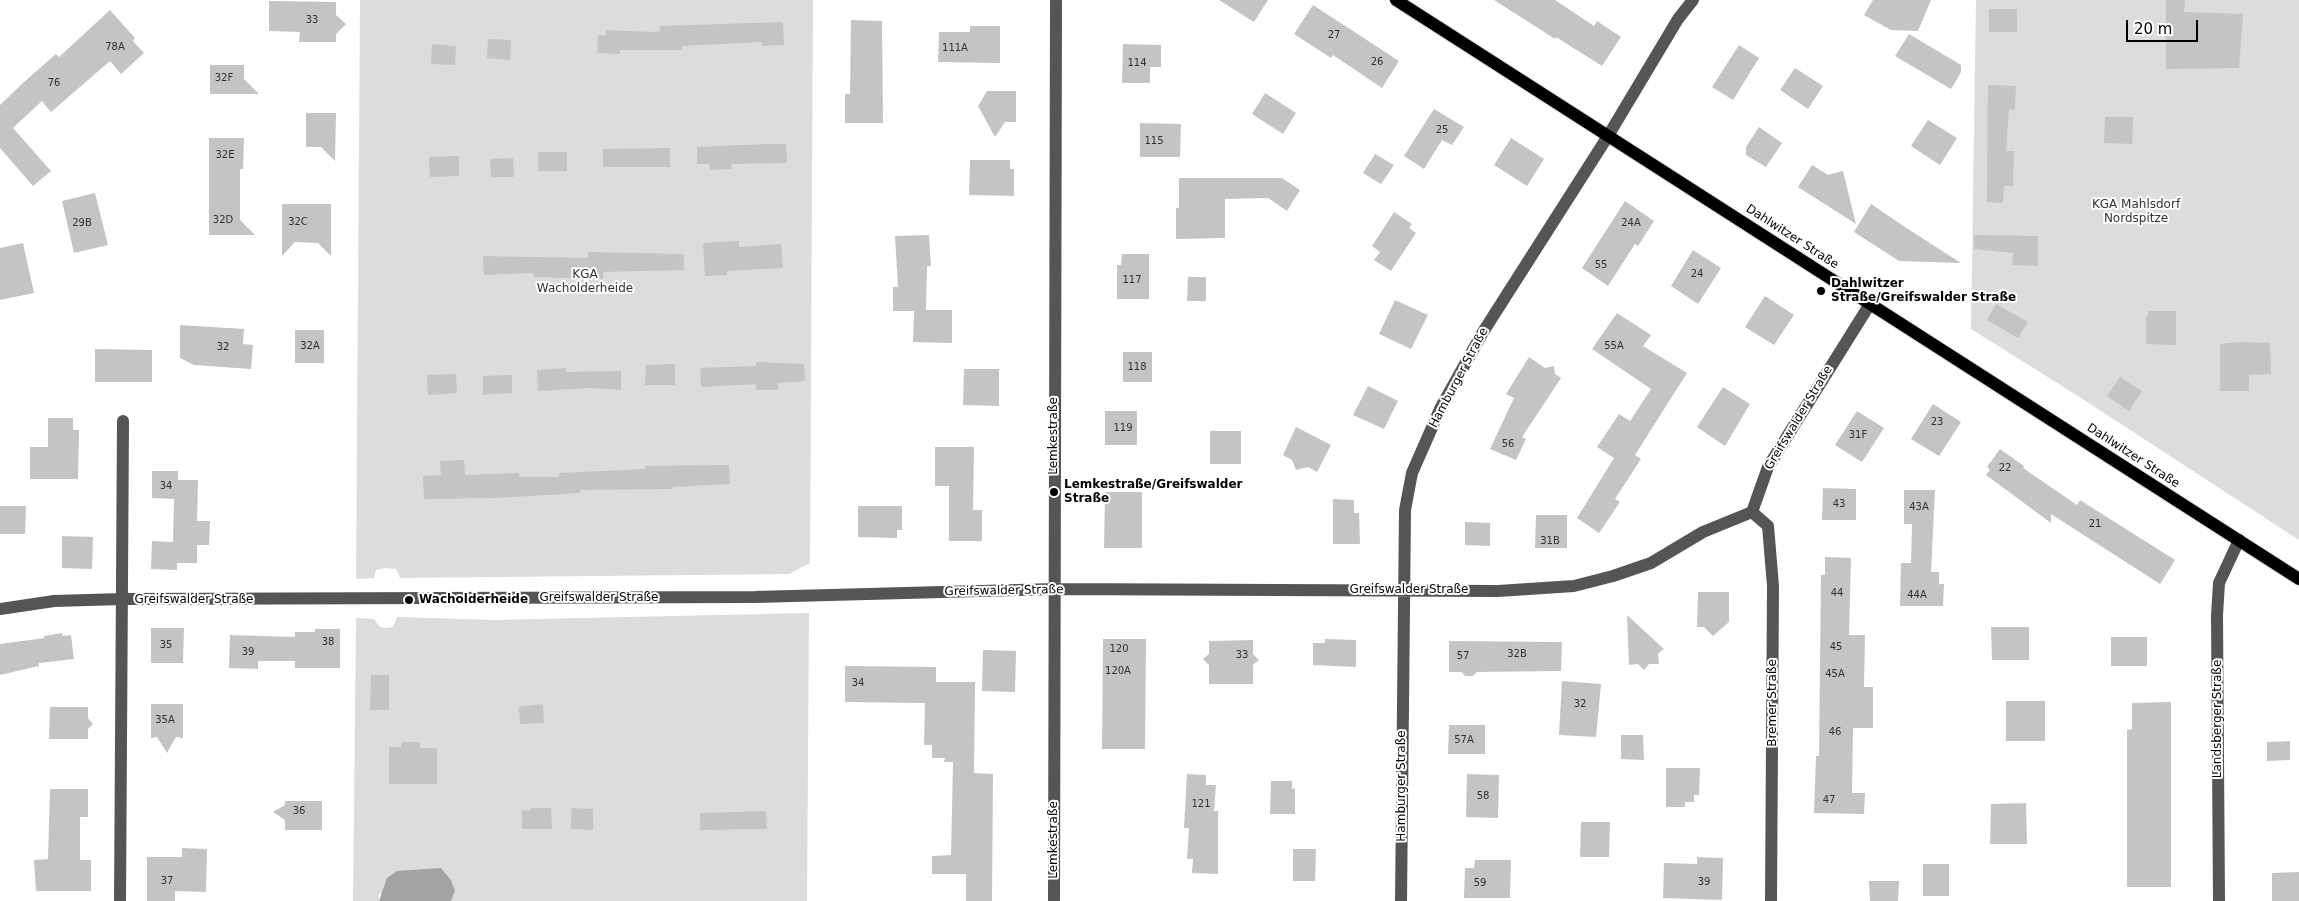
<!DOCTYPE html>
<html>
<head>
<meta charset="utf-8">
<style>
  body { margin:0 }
  #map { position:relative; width:2299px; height:901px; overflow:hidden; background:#fff; font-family:"DejaVu Sans",sans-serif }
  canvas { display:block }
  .scale { position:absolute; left:2126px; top:20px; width:72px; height:22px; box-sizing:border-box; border:2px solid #000; border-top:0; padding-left:6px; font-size:15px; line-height:18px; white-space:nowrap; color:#000; -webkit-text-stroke:4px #fff; paint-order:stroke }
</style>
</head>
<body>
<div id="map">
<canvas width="2299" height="901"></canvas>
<div class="scale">20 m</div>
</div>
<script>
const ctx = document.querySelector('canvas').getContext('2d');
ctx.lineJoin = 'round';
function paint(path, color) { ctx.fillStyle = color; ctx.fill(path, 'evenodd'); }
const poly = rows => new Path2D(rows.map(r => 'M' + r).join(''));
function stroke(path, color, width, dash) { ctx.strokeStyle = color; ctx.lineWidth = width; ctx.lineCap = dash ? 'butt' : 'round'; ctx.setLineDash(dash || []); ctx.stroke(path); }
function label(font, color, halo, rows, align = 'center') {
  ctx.font = font + ' "DejaVu Sans",sans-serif'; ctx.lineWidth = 4; ctx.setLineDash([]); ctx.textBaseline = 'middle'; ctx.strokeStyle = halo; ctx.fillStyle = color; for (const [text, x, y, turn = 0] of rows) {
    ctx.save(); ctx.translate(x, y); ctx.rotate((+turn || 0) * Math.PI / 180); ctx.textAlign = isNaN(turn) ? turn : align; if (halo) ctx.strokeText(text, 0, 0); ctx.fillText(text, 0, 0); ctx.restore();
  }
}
paint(poly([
  [360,0,813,0,810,563,789,574,400,578,396,569,385,568,376,570,374,578,356,579],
  [1976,0,2299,0,2299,540,2078,396,1971,329],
  [809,613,807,901,451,901,455,891,451,880,441,868,379,894,379,901,353,901,356,618,374,619,380,627,386,628,393,627,397,617,494,620]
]), '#dcdcdc');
paint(poly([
  [441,868,451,880,455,891,451,901,379,901,387,878,397,871]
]), '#a3a3a3');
paint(poly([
  [1219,0,1268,0,1254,22],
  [1494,0,1555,0,1594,26,1597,21,1621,37,1602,66,1556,37,1555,39],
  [1873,0,1931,0,1918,31,1891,30,1864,15],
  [2166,0,2185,0,2184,12,2243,14,2239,68,2166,69],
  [269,1,336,2,336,15,346,24,336,34,336,42,299,42,300,32,269,31],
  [1313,5,1399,61,1382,88,1333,55,1331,58,1294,34],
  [1989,9,2017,9,2017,32,1989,32],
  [110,10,135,38,133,41,144,53,121,74,110,61,51,112,42,101,13,128,51,171,33,186,0,148,0,105,25,81,56,54,59,57],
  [851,20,882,21,883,123,845,123,845,94,850,94],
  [783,22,784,45,762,46,762,42,682,46,682,50,620,50,620,54,597,53,598,35,606,35,606,30,651,32,660,31,660,26],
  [970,26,1000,26,1000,63,938,62,939,32,970,32],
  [1909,34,1961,65,1961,72,1951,89,1895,56],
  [488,39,511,40,510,60,487,58],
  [432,44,456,46,455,65,431,64],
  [1123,44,1161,45,1161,67,1150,67,1150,83,1122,83],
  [1739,45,1759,58,1733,100,1712,87],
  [210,65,244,65,244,79,259,94,210,94],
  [1795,68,1823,86,1808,109,1780,90],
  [1988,85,2016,86,2015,110,2009,109,2006,151,2014,151,2013,186,2004,186,2003,203,1987,202],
  [987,91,1016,91,1016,122,1005,122,995,137,978,106],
  [1265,93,1296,113,1283,134,1252,114],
  [1434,109,1464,127,1452,145,1442,140,1424,169,1404,156],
  [306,113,336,113,335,161,321,147,306,147],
  [2105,117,2133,117,2132,144,2104,143],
  [1928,120,1957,138,1940,165,1911,146],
  [1140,123,1181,124,1180,157,1140,157],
  [1759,127,1782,143,1766,167,1746,155,1746,147],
  [209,138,244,138,243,169,240,169,240,220,255,235,209,235],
  [1511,138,1544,159,1527,186,1494,165],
  [766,144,786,144,787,163,731,164,732,169,710,170,709,164,697,164,697,147],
  [670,148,670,167,603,167,603,149],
  [538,152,567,152,567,171,538,171],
  [1375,154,1394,165,1381,184,1363,173],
  [459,156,459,176,430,177,429,157],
  [513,158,514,177,491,177,490,159],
  [970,160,1010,160,1010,169,1014,169,1014,196,969,195],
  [1812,165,1828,175,1843,171,1856,224,1798,187],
  [1179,178,1282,178,1300,190,1287,211,1268,198,1225,199,1225,238,1176,239,1176,208,1179,208],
  [95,193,108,245,74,253,62,201],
  [1625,201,1654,221,1638,246,1635,244,1608,286,1582,268],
  [282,204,331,204,331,256,318,243,295,242,282,256],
  [1871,204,1908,229,1961,263,1899,261,1854,232],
  [1394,212,1412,224,1409,228,1416,233,1391,271,1374,260,1380,252,1372,246],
  [929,235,931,266,927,266,926,310,952,310,952,343,913,342,914,311,893,311,893,287,898,287,895,236],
  [1974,235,2038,236,2038,266,2012,265,2013,253,1974,249],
  [739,241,739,247,781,244,783,268,727,271,727,275,705,276,703,243],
  [23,243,34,293,0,300,0,248],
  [1693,250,1721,268,1698,304,1671,286],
  [588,252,684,254,684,270,603,272,603,279,533,277,533,273,484,275,483,256,588,258],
  [1122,254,1149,254,1149,299,1117,299,1117,265,1121,265],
  [1188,277,1206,277,1206,301,1187,301],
  [1765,296,1794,315,1774,345,1745,327],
  [1395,300,1428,315,1411,349,1379,334],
  [1996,304,2028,322,2018,338,1987,320],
  [2148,311,2176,311,2176,345,2146,344,2146,317,2148,317],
  [1617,313,1651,335,1643,346,1687,373,1635,455,1641,459,1615,499,1620,502,1599,533,1577,518,1614,458,1597,447,1619,414,1630,421,1651,389,1592,349],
  [180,325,244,329,243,344,253,345,251,369,194,365,180,358],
  [295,330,324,330,324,363,295,363],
  [2240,342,2270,343,2271,374,2249,375,2249,391,2220,391,2220,344],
  [95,349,152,350,152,382,95,382],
  [1123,352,1152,352,1152,382,1123,382],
  [1529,357,1545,368,1554,366,1555,374,1561,378,1522,437,1526,439,1516,460,1490,449,1514,398,1506,394],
  [756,362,804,364,805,381,778,383,778,390,756,390,756,384,701,387,700,368,756,366],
  [675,364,675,385,645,385,646,365],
  [566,368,566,372,621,371,621,390,592,388,538,391,537,370],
  [964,369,999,369,999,406,963,405],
  [456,374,457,393,428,395,427,375],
  [512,375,512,393,483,395,483,376],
  [2120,377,2142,391,2129,411,2107,396],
  [1368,386,1398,401,1384,429,1353,415],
  [1723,387,1750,404,1725,446,1697,427],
  [1933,404,1961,422,1939,456,1911,439],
  [1105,411,1137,411,1137,445,1105,445],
  [1857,411,1884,428,1862,462,1835,445],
  [48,418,73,418,73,430,79,430,78,479,30,479,30,447,48,447],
  [1296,427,1331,445,1317,472,1308,467,1296,470,1292,460,1283,455],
  [1210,431,1241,431,1241,464,1210,464],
  [935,447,974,447,973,510,982,510,982,541,949,541,949,486,935,486],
  [2000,449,2024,466,2023,468,2077,505,2080,500,2175,560,2160,584,2051,514,2051,523,1986,475,1990,470,1987,467],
  [464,460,465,475,519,473,519,477,559,477,559,473,645,469,645,466,729,465,730,484,673,487,673,489,580,490,580,493,497,498,424,499,423,476,441,475,440,461],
  [152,471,178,471,178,480,198,480,197,521,210,521,209,545,197,545,197,563,177,563,177,570,151,569,152,541,173,542,174,499,152,498],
  [1823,488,1856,489,1856,520,1822,520],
  [1904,490,1935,490,1931,572,1939,572,1939,584,1944,584,1943,606,1900,606,1901,563,1911,563,1912,524,1904,524],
  [1105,492,1142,492,1142,548,1104,548],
  [1333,499,1354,500,1354,513,1359,513,1360,544,1333,544],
  [0,506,26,506,25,534,0,534],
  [858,506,902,506,902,530,897,530,897,538,858,537],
  [1536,515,1567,515,1567,548,1535,548],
  [1465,522,1490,523,1490,546,1465,545],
  [62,536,93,537,92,569,62,568],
  [1825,557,1851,558,1849,635,1865,635,1864,687,1873,687,1873,728,1853,728,1852,793,1865,793,1864,814,1814,813,1816,756,1819,756,1821,575,1825,575],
  [1698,592,1729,592,1729,622,1713,636,1704,627,1697,627],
  [1627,615,1664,649,1658,654,1659,664,1649,664,1644,670,1638,664,1629,665],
  [1991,627,2029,627,2029,660,1992,660],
  [151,628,184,628,183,663,151,663],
  [315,629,340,629,340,668,295,668,295,661,258,661,258,669,229,668,230,635,295,637,295,632,315,632],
  [62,633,63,636,71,635,74,659,39,663,39,666,0,675,0,644,44,638,44,636],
  [2111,637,2147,637,2147,666,2111,666],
  [1103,639,1146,639,1145,749,1102,749],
  [1325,639,1356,640,1356,667,1313,665,1313,643,1325,643],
  [1253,640,1253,654,1259,660,1253,665,1253,684,1209,684,1209,665,1203,659,1209,654,1209,641],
  [1449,641,1562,642,1561,671,1477,672,1473,676,1465,676,1462,672,1449,672],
  [983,650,1016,651,1015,692,982,691],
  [845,666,936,667,936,682,975,682,974,773,993,774,992,901,966,901,966,874,932,874,932,856,951,855,953,762,944,762,945,758,932,758,932,745,924,745,925,703,845,702],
  [371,675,389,675,389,710,370,710],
  [1562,681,1601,684,1596,737,1559,735],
  [2006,701,2045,701,2045,741,2006,741],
  [2171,702,2171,887,2127,887,2127,730,2132,729,2132,703],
  [151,704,183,704,183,738,176,737,167,753,157,737,151,738],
  [543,704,544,723,520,724,519,707],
  [50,707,88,707,88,718,93,724,88,729,88,739,49,739],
  [1449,725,1485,725,1485,754,1448,754],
  [1621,735,1643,735,1644,760,1621,759],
  [2290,741,2290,760,2267,761,2267,742],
  [401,742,420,742,420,748,437,748,437,784,389,784,389,747,401,747],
  [1666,768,1700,768,1699,795,1694,795,1694,802,1685,802,1685,807,1666,807],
  [1187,774,1206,775,1206,785,1216,785,1214,811,1218,811,1218,874,1192,873,1193,859,1187,859,1189,828,1184,828],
  [1467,774,1499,775,1498,818,1466,817],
  [1271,781,1292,781,1292,789,1295,788,1295,814,1270,814],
  [50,789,88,789,88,817,80,817,80,860,91,860,91,891,36,891,34,860,48,859],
  [285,801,322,801,322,830,285,830,285,820,273,812,285,805],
  [2026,803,2027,844,1990,844,1991,804],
  [530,808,551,808,552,829,522,829,522,810,530,811],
  [572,808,593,809,593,830,571,829],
  [766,811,767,829,700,830,700,813],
  [1581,822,1610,822,1609,857,1580,857],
  [182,848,207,849,206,892,175,891,175,901,147,901,147,857,182,857],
  [1293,849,1316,849,1315,881,1293,881],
  [1697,857,1723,858,1722,900,1663,898,1664,863,1697,864],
  [1475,860,1511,860,1510,898,1464,898,1465,868,1474,868],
  [1923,864,1949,864,1949,896,1923,896],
  [2299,872,2299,901,2272,901,2272,873],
  [1869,881,1899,881,1898,901,1870,901]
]), '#c4c4c4');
const major = poly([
  [1396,0,2299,579]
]);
stroke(major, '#dbdbdb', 14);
stroke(poly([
  [1752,512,1768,526,1773,586,1771,901],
  [0,609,54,601,122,599,755,597,1055,589,1498,591,1574,586,1613,576,1651,563,1703,532,1752,512,1768,467,1870,304],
  [120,901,123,421],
  [1054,901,1056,0],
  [1401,901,1405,510,1412,473,1441,407,1483,332,1608,136,1678,19,1693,0],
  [2219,901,2217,615,2219,583,2239,540]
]), '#555', 12);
stroke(major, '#000', 12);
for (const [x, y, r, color] of [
  [1821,291,5,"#000"],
  [1054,492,5,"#000"],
  [409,600,5,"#000"]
]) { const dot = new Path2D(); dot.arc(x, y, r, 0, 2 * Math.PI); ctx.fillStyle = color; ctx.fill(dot); stroke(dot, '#fff', 2); }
label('10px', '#313131', null, [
  ["33",312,20],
  ["27",1334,35],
  ["78A",115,47],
  ["111A",955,48],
  ["26",1377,62],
  ["114",1137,63],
  ["32F",224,78],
  ["76",54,83],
  ["25",1442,130],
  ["115",1154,141],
  ["32E",225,155],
  ["32D",223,220],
  ["32C",298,222],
  ["29B",82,223],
  ["24A",1631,223],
  ["55",1601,265],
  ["24",1697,274],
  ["117",1132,280],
  ["32A",310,346],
  ["55A",1614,346],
  ["32",223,347],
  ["118",1137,367],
  ["23",1937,422],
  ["119",1123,428],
  ["31F",1858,435],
  ["56",1508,444],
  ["22",2005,468],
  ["34",166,486],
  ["43",1839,504],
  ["43A",1919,507],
  ["21",2095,524],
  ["31B",1550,541],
  ["44",1837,593],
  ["44A",1917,595],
  ["38",328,642],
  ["35",166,645],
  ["45",1836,647],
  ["120",1119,649],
  ["39",248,652],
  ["32B",1517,654],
  ["33",1242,655],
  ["57",1463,656],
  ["120A",1118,671],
  ["45A",1835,674],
  ["34",858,683],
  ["32",1580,704],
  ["35A",165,720],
  ["46",1835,732],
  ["57A",1464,740],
  ["58",1483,796],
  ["47",1829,800],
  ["121",1201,804],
  ["36",299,811],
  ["37",167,881],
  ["39",1704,882],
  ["59",1480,883]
]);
label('12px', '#333', '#fff', [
  ["KGA Mahlsdorf",2136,205],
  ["Nordspitze",2136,219],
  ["KGA",585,275],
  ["Wacholderheide",585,289]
]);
label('12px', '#000', '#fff', [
  ["Dahlwitzer Straße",1792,237,33],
  ["Hamburger Straße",1459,378,-62],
  ["Greifswalder Straße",1799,418,-59],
  ["Lemkestraße",1054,436,-90],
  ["Dahlwitzer Straße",2133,456,33],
  ["Greifswalder Straße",1409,590],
  ["Greifswalder Straße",1004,591,-1],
  ["Greifswalder Straße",599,598],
  ["Greifswalder Straße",194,600],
  ["Bremer Straße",1773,703,-90],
  ["Landsberger Straße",2218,719,-90],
  ["Hamburger Straße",1402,786,-90],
  ["Lemkestraße",1054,840,-90]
]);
label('bold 12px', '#000', '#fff', [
  ["Dahlwitzer",1831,284],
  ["Straße/Greifswalder Straße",1831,298],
  ["Lemkestraße/Greifswalder",1064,485],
  ["Straße",1064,499],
  ["Wacholderheide",419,600]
], 'left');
</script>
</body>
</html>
